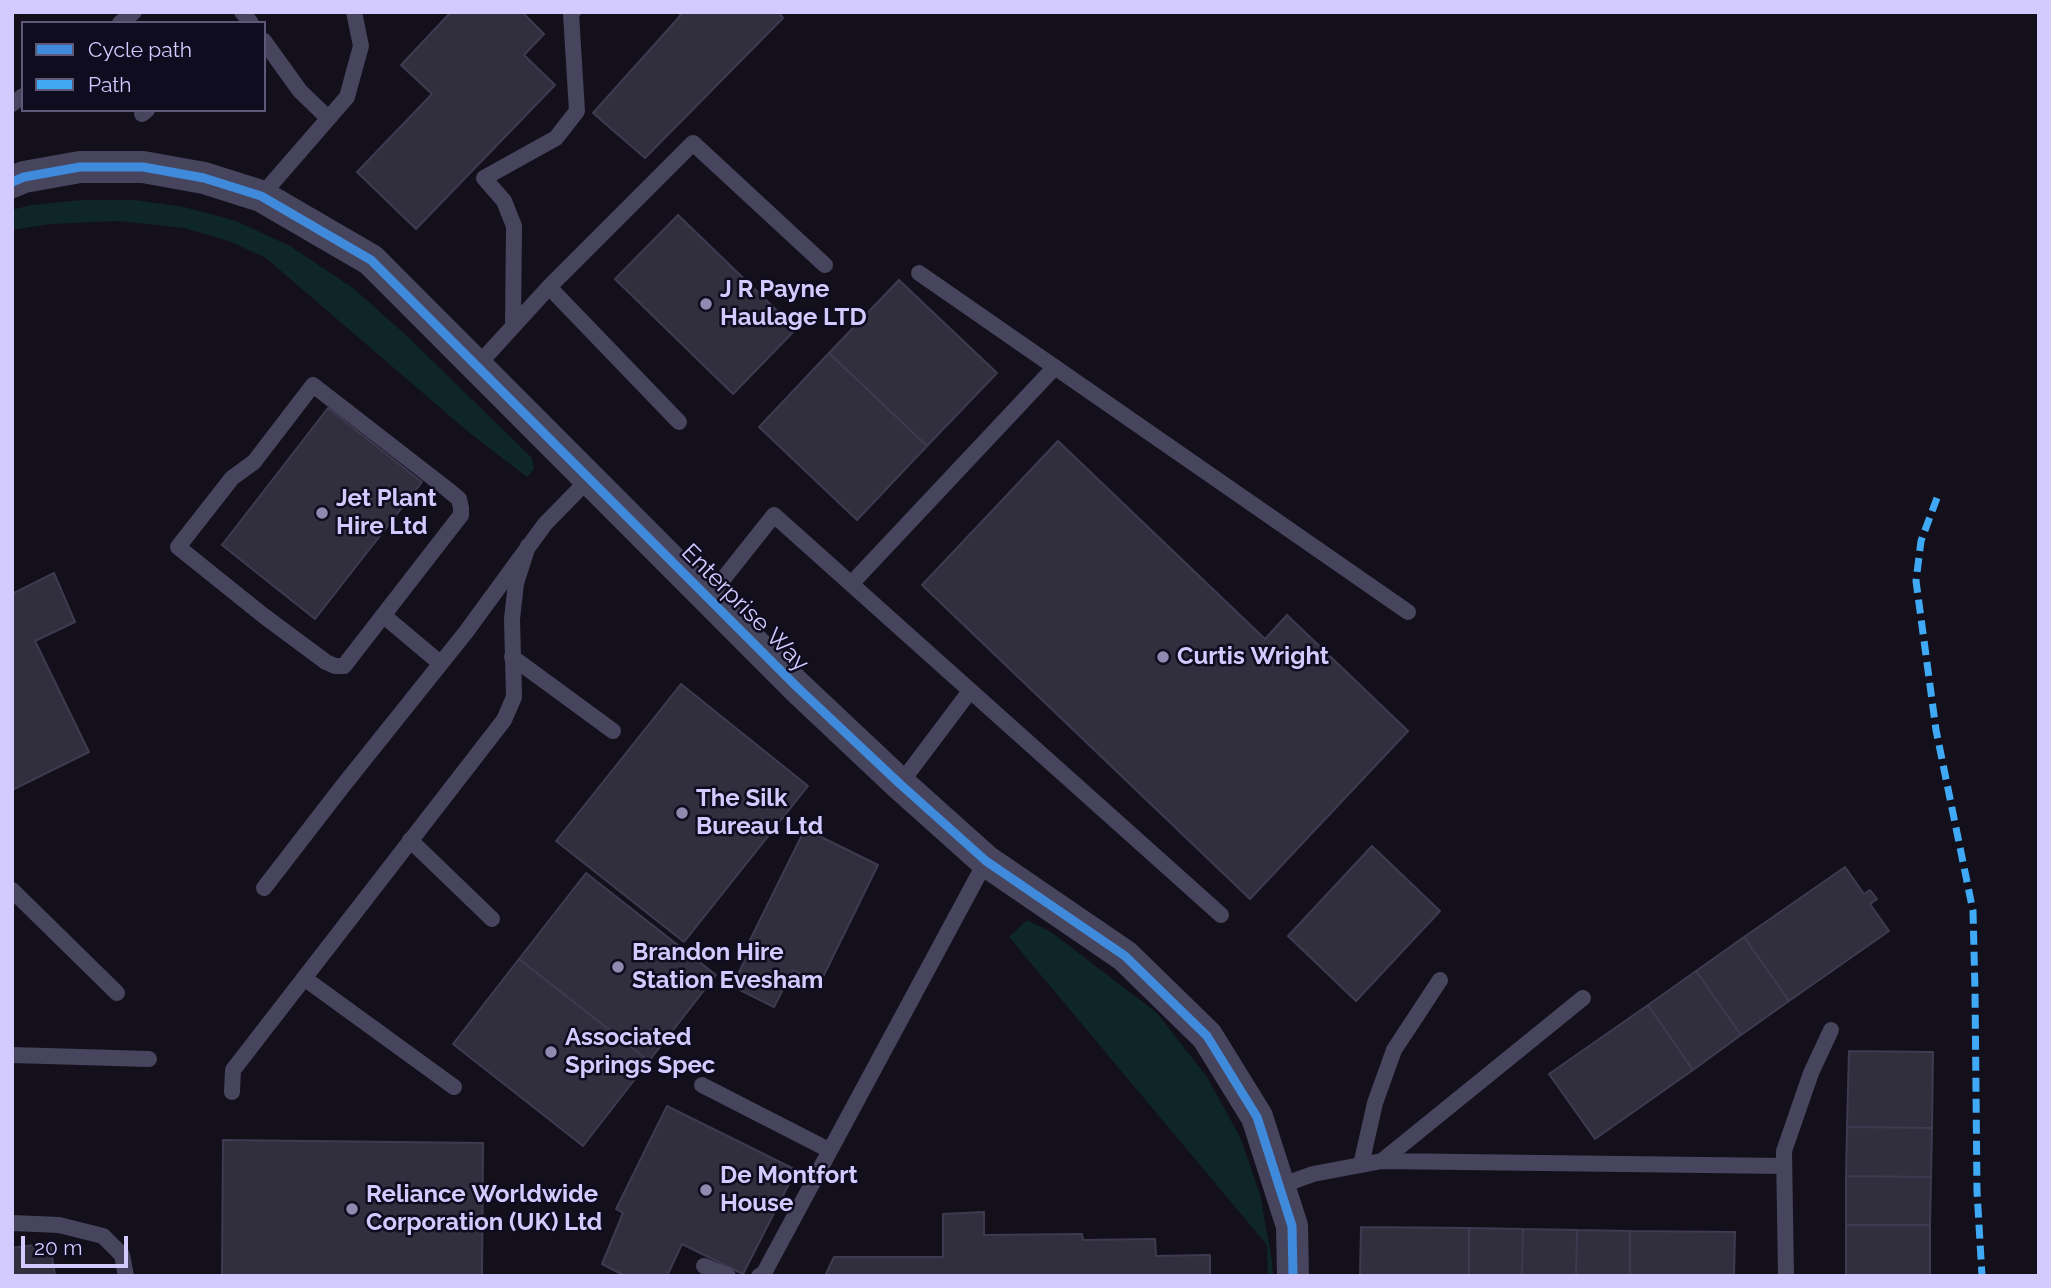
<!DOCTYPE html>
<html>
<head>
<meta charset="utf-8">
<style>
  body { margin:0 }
  #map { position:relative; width:2051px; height:1288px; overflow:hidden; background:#13101c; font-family:Raleway,sans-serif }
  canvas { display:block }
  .frame { position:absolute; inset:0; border:14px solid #d3cbff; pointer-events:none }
  .legend { position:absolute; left:21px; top:21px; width:245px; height:91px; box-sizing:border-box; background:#100c20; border:2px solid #5e5879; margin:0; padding:9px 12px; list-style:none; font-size:21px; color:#d3cbff }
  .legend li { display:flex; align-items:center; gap:14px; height:35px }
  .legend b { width:35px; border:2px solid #5e5879 }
  .scale { position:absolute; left:21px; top:1236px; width:107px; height:32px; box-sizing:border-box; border:4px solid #d3cbff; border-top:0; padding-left:9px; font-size:21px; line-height:24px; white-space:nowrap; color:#d3cbff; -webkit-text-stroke:5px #100c20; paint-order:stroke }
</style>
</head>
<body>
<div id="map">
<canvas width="2051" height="1288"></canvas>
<div class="frame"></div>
<ul class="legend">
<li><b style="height:9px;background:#408adc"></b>Cycle path</li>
<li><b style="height:9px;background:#3fa9f5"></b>Path</li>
</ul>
<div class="scale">20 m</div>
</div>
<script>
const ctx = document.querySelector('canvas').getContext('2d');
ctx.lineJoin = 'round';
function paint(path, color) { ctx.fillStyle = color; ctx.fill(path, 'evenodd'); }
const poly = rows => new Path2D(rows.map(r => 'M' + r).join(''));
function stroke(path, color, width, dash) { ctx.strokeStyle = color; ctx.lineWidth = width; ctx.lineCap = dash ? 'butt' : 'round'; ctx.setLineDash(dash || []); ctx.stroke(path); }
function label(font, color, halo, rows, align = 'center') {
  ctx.font = font + ' Raleway,sans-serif'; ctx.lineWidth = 5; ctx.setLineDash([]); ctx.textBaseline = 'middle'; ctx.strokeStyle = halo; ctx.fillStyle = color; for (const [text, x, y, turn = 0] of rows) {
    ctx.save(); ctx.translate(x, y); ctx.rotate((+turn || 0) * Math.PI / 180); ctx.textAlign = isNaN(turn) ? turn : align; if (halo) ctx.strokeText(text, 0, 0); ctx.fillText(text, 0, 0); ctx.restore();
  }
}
paint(poly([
  [82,200,135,200,184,207,236,221,290,246,353,288,408,337,532,458,534,469,527,477,466,430,266,258,229,241,184,228,119,221,50,224,12,230,12,210,31,205],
  [1027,920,1051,932,1157,1013,1207,1077,1240,1137,1260,1194,1272,1261,1273,1276,1268,1276,1267,1245,1009,937]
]), '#0f2628');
const building = poly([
  [451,12,522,12,544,34,524,55,555,85,416,229,357,172,432,94,401,65,451,12],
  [677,12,778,12,783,18,645,158,593,113,681,15,677,12],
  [678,215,796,329,733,394,615,279,678,215],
  [899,280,997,373,927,446,829,353,899,280],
  [829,353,927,446,857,520,759,427,829,353],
  [328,408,422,482,315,619,222,545,328,408],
  [1058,441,1265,639,1287,615,1408,731,1250,899,922,585,1058,441],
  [54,573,75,622,35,641,89,752,12,790,12,594,54,573],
  [681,684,808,786,684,942,556,841,681,684],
  [805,829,878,865,820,983,793,970,774,1007,732,986,751,948,747,946,805,829],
  [1372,846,1440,911,1356,1001,1288,936,1372,846],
  [1845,867,1864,894,1870,890,1877,899,1870,904,1889,931,1789,1001,1744,937,1845,867],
  [586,873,716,975,649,1061,519,959,586,873],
  [1744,937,1789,1001,1741,1035,1696,971,1744,937],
  [519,959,649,1061,583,1146,453,1044,519,959],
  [1696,971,1741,1035,1693,1070,1648,1005,1696,971],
  [1648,1005,1693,1070,1595,1139,1549,1074,1648,1005],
  [1849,1051,1933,1052,1932,1128,1847,1127,1849,1051],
  [667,1106,796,1170,743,1274,682,1244,667,1276,625,1276,602,1264,623,1213,616,1209,667,1106],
  [1847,1127,1932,1128,1931,1177,1846,1176,1847,1127],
  [223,1140,483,1143,482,1276,222,1276,223,1140],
  [1846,1176,1931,1177,1930,1225,1846,1225,1846,1176],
  [984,1212,984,1235,1082,1234,1083,1240,1155,1239,1156,1256,1210,1255,1210,1276,825,1276,834,1257,943,1257,943,1214,984,1212],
  [1846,1225,1930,1225,1930,1276,1846,1276,1846,1225],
  [1361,1227,1469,1228,1469,1276,1360,1276,1361,1227],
  [1469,1228,1523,1229,1522,1276,1469,1276,1469,1228],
  [1523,1229,1577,1230,1576,1276,1522,1276,1523,1229],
  [1577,1230,1630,1231,1630,1276,1576,1276,1577,1230],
  [1630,1231,1735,1232,1734,1276,1630,1276,1630,1231],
  [50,1243,55,1276,12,1276,12,1248,50,1243]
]);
paint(building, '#312e3e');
stroke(building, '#3e3a50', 2);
stroke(poly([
  [242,12,251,23],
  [120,23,134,12],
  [264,41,300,91,328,118],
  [12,104,23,96],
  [142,114,147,110],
  [261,196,347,97,361,46,354,12],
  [919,273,1408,612],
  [549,287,693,143,825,265],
  [513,325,514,226,504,201,484,178,556,138,577,111,571,14,573,12],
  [477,366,549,287,679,422],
  [313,385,447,489,459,499,461,508,461,515,344,666,335,666,326,662,264,616,178,547,232,478,254,462,313,385],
  [851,584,1055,367],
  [708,598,774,515,1221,915],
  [384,616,440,663],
  [512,657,613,731],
  [900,784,970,691],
  [410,840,492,919],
  [264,888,342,787,466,632,545,524,589,479],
  [12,890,117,993],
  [304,978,454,1087],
  [12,1055,149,1059],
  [702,1085,829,1150],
  [232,1092,233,1070,504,720,514,697,512,619,516,583,528,546],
  [1382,1161,1583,998],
  [1361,1165,1375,1103,1394,1050,1440,980],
  [1280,1186,1313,1174,1382,1161,1784,1166],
  [12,1223,59,1225,103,1236,122,1255,126,1276],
  [704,1266,728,1276],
  [759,1276,764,1273,986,861],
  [1786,1276,1784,1151,1811,1073,1831,1030]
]), '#47445d', 16);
stroke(poly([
  [12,182,24,177,80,167,143,167,204,178,261,196,371,260,797,687,900,784,986,861,1125,956,1207,1036,1257,1117,1292,1226,1293,1276]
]), '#47445d', 32);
stroke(poly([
  [1937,498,1921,541,1916,581,1936,730,1973,911,1975,991,1977,1191,1982,1276]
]), '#3fa9f5', 7, [14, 7]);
stroke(poly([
  [12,182,24,177,80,167,143,167,204,178,261,196,371,260,797,687,900,784,986,861,1125,956,1207,1036,1257,1117,1292,1226,1293,1276]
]), '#408adc', 9);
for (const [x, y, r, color] of [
  [706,304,7,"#908ab0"],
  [322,513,7,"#908ab0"],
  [1163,657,7,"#908ab0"],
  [682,813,7,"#908ab0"],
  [618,967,7,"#908ab0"],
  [551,1052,7,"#908ab0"],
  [706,1190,7,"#908ab0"],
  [352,1209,7,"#908ab0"]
]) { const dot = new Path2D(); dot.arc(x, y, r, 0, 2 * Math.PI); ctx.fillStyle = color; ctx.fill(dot); stroke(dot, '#100c20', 2.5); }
label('bold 24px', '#d3cbff', '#100c20', [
  ["J R Payne",720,290],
  ["Haulage LTD",720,318],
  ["Jet Plant",336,499],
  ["Hire Ltd",336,527],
  ["Curtis Wright",1177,657],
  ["The Silk",696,799],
  ["Bureau Ltd",696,827],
  ["Brandon Hire",632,953],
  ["Station Evesham",632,981],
  ["Associated",565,1038],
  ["Springs Spec",565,1066],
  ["De Montfort",720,1176],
  ["House",720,1204],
  ["Reliance Worldwide",366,1195],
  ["Corporation (UK) Ltd",366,1223]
], 'left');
label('24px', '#d3cbff', '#100c20', [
  ["Enterprise Way",745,608,45]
]);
</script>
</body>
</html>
